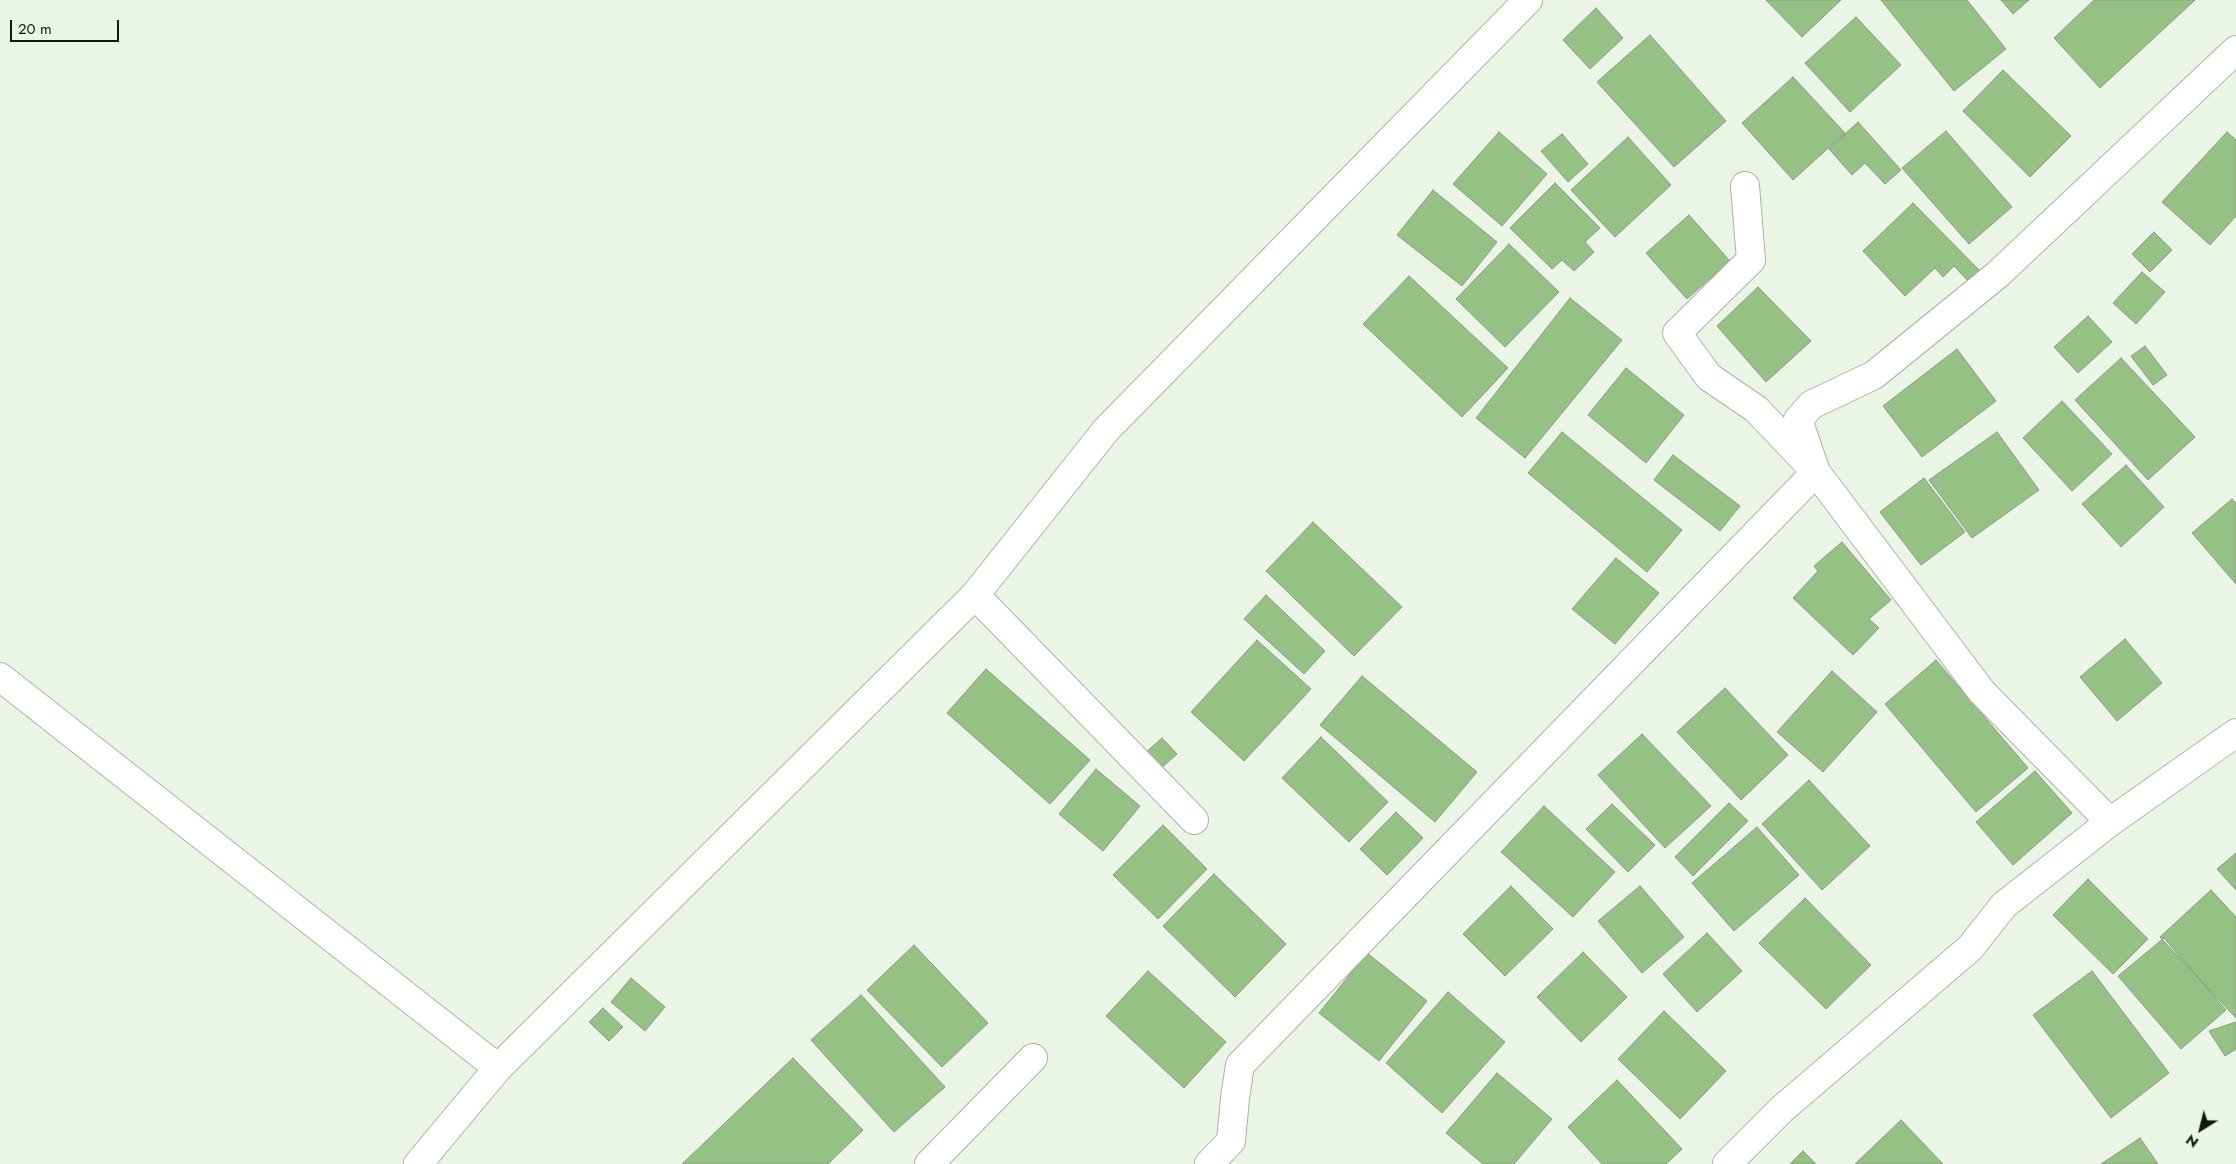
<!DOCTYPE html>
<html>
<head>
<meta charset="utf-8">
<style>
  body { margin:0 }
  #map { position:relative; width:2236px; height:1164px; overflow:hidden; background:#eaf5e6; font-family:Jost,sans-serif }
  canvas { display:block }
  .north { position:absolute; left:2176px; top:1104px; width:50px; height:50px; -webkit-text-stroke:4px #eaf5e6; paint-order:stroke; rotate:216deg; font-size:14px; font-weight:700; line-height:20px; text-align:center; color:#131712 }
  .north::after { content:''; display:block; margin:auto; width:18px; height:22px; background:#131712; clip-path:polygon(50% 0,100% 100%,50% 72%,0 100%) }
  .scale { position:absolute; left:10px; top:20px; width:109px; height:22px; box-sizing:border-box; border:2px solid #131712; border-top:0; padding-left:6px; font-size:15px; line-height:18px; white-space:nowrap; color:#131712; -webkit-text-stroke:4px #eaf5e6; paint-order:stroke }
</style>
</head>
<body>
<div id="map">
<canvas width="2236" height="1164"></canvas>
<div class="north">N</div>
<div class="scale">20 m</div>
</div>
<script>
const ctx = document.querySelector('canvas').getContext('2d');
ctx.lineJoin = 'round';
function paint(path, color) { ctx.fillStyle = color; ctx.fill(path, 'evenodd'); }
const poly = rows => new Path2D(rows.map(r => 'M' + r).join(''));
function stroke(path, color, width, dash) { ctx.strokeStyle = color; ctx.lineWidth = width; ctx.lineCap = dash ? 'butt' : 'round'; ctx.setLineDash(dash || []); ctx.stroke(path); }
const building = poly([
  [1766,0,1841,0,1802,37,1766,0],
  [1881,0,1967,0,2006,49,1954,91,1881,0],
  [2001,0,2029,0,2013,14,2001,0],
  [2094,0,2195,0,2100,88,2054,38,2094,0],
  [1596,8,1623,38,1590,69,1563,40,1596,8],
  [1856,17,1901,65,1850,112,1805,63,1856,17],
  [1650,35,1726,121,1674,167,1597,82,1650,35],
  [2003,70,2071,136,2030,177,1963,111,2003,70],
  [1793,77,1845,133,1793,180,1742,123,1793,77],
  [1858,122,1901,170,1885,184,1865,163,1852,175,1829,149,1858,122],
  [1946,131,2012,207,1969,244,1902,168,1946,131],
  [1499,132,1547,174,1502,226,1453,184,1499,132],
  [2227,132,2236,140,2236,216,2210,245,2162,202,2227,132],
  [1562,134,1588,164,1568,182,1541,151,1562,134],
  [1628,137,1671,185,1615,237,1571,190,1628,137],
  [1555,183,1600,228,1585,242,1594,252,1574,271,1562,260,1552,269,1510,228,1555,183],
  [1433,190,1497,242,1462,286,1397,235,1433,190],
  [1913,203,1981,272,1970,283,1954,266,1943,277,1935,268,1905,296,1863,251,1913,203],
  [1689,215,1730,261,1687,299,1646,253,1689,215],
  [2154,232,2172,250,2150,272,2132,254,2154,232],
  [1509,244,1559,292,1505,347,1456,299,1509,244],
  [2142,272,2165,292,2136,324,2113,303,2142,272],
  [1409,276,1508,368,1462,417,1363,324,1409,276],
  [1758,287,1811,341,1766,382,1717,326,1758,287],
  [1570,298,1622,340,1525,458,1476,418,1570,298],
  [2088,316,2112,342,2078,373,2054,347,2088,316],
  [2145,346,2167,375,2153,385,2131,356,2145,346],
  [1957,349,1996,401,1922,457,1883,406,1957,349],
  [2121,358,2195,437,2148,480,2075,400,2121,358],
  [1626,368,1684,415,1646,463,1588,415,1626,368],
  [2062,401,2112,454,2072,491,2023,438,2062,401],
  [1562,432,1682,530,1647,572,1528,473,1562,432],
  [1997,432,2039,490,1972,538,1929,480,1997,432],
  [1673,455,1740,506,1720,531,1654,480,1673,455],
  [2126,465,2164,507,2121,547,2082,504,2126,465],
  [1924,478,1965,532,1921,565,1880,512,1924,478],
  [2232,499,2236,503,2236,584,2192,533,2232,499],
  [1313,522,1402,607,1354,656,1266,571,1313,522],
  [1842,542,1891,600,1869,619,1879,628,1853,655,1793,598,1818,571,1814,566,1842,542],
  [1616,558,1659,593,1615,644,1572,609,1616,558],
  [1266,595,1325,651,1304,674,1244,619,1266,595],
  [2125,639,2162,683,2117,721,2080,677,2125,639],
  [1257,640,1311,689,1244,761,1191,712,1257,640],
  [1936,660,2028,768,1976,812,1885,704,1936,660],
  [986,669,1090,760,1050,804,947,713,986,669],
  [1832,671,1877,712,1823,772,1777,732,1832,671],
  [1362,676,1477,772,1435,822,1320,725,1362,676],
  [1725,688,1788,755,1741,800,1677,732,1725,688],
  [1642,734,1711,806,1665,848,1598,775,1642,734],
  [1321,737,1388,802,1349,842,1282,778,1321,737],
  [1162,738,1177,754,1159,770,1144,754,1162,738],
  [1096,769,1140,806,1103,851,1059,814,1096,769],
  [2035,771,2072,813,2013,865,1976,822,2035,771],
  [1809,780,1870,846,1822,890,1762,824,1809,780],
  [1729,803,1748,821,1693,876,1675,857,1729,803],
  [1612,804,1655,845,1628,872,1586,829,1612,804],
  [1544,806,1615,872,1573,917,1501,852,1544,806],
  [1396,812,1423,838,1387,875,1360,849,1396,812],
  [1163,825,1207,869,1158,919,1113,875,1163,825],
  [1757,827,1799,875,1734,931,1692,883,1757,827],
  [2236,853,2236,890,2217,869,2236,853],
  [1214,874,1286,944,1235,997,1163,926,1214,874],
  [2088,879,2148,939,2113,974,2053,915,2088,879],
  [1511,886,1553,929,1505,976,1463,934,1511,886],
  [1640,886,1684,937,1642,973,1598,921,1640,886],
  [2211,890,2236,917,2236,1018,2160,937,2211,890],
  [1805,898,1871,965,1826,1009,1759,943,1805,898],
  [1707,933,1742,971,1697,1012,1663,974,1707,933],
  [2164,938,2226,1010,2181,1049,2118,976,2164,938],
  [914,945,988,1023,942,1067,867,990,914,945],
  [1583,952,1627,997,1581,1042,1537,997,1583,952],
  [1367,953,1427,1001,1379,1061,1319,1013,1367,953],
  [1148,971,1226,1042,1184,1088,1106,1016,1148,971],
  [2092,971,2169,1073,2111,1118,2033,1015,2092,971],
  [631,978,665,1007,645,1031,611,1002,631,978],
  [1448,992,1505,1042,1442,1113,1386,1063,1448,992],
  [861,995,945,1087,894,1132,811,1040,861,995],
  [603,1008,623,1027,609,1041,589,1022,603,1008],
  [1664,1011,1726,1071,1680,1119,1618,1059,1664,1011],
  [2236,1022,2236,1049,2225,1056,2209,1031,2236,1022],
  [793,1058,863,1130,828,1164,682,1164,793,1058],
  [1497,1073,1552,1119,1514,1164,1483,1164,1446,1133,1497,1073],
  [1617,1080,1682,1149,1666,1164,1602,1164,1568,1127,1617,1080],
  [1901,1120,1943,1164,1855,1164,1901,1120],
  [2140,1138,2158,1164,2101,1164,2140,1138],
  [1803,1151,1816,1164,1790,1164,1803,1151]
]);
paint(building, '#96c185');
stroke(building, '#8e988a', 1);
const street = poly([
  [1745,186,1751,260,1677,333,1709,377,1756,409,1816,472,1982,692,2110,822],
  [975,595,1194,820],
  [0,677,498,1068],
  [418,1164,498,1068,975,595,1106,430,1528,0],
  [929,1164,1033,1058],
  [1209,1164,1231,1141,1235,1098,1240,1065,1816,472,1798,420,1811,405,1874,375,1997,275,2236,50],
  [1727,1164,1782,1109,1970,948,2004,905,2110,822,2236,733]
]);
stroke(street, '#aab4a6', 30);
stroke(street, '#fff', 28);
</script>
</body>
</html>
